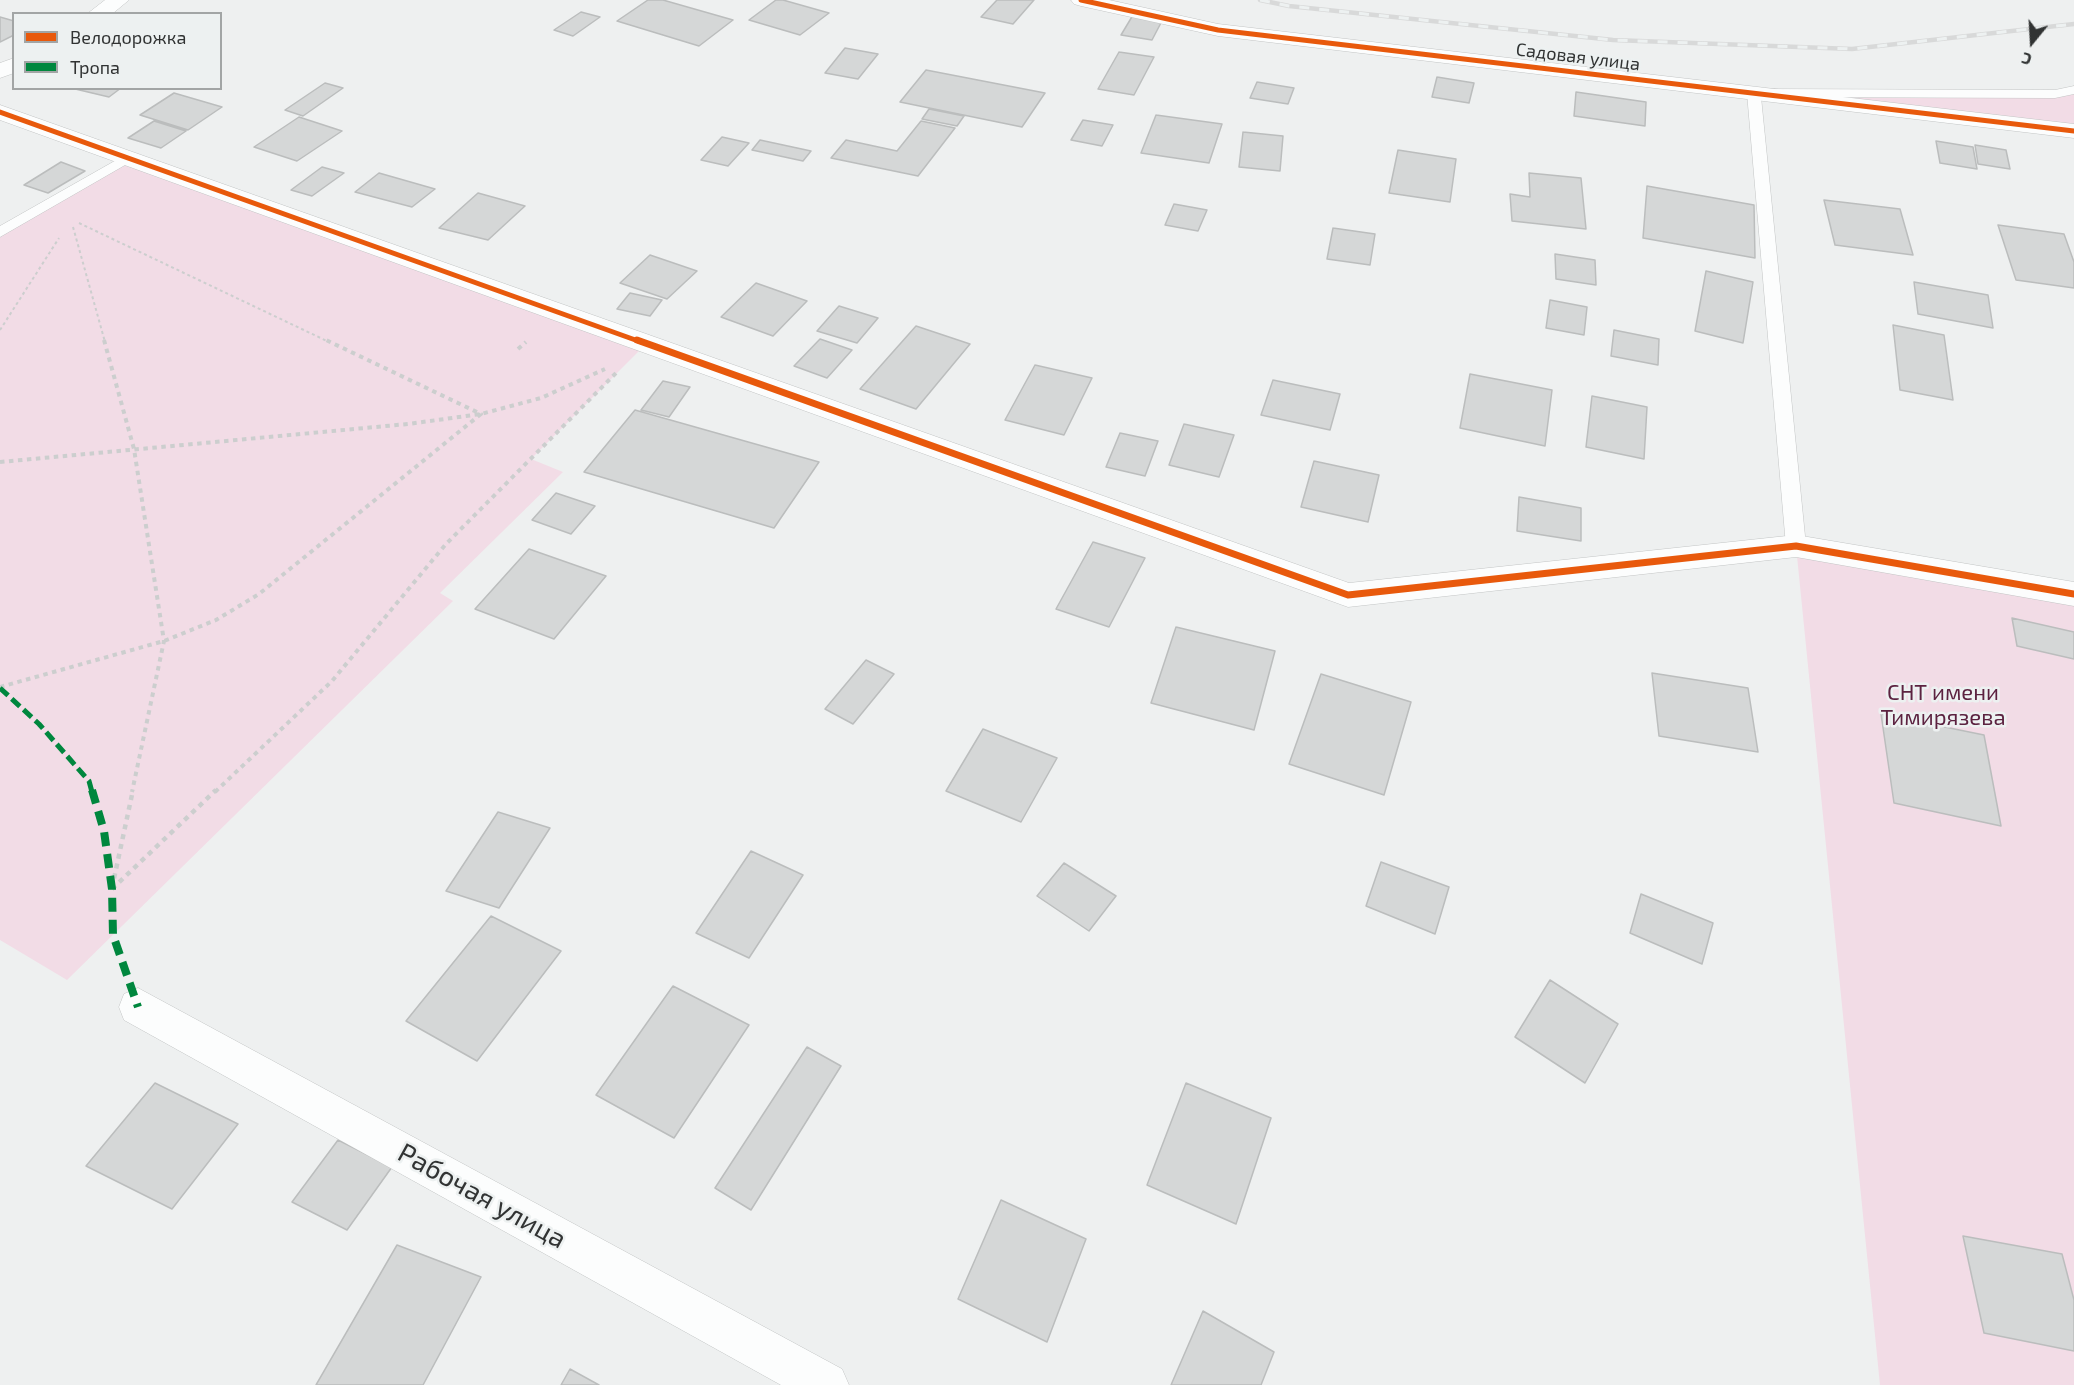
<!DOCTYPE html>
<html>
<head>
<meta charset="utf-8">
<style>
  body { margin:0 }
  #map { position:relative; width:2074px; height:1385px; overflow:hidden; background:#eef0f0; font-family:"Exo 2",sans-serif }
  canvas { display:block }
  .legend { position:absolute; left:12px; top:12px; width:210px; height:78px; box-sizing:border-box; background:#edf1f1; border:2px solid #a2a5a5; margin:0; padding:8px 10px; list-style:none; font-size:18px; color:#313333 }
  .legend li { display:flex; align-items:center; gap:12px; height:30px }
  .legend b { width:30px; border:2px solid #a2a5a5 }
  .north { position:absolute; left:2002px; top:12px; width:60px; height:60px; -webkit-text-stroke:4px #edf1f1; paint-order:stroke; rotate:198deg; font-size:16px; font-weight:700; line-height:24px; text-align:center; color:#313333 }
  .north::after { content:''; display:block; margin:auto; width:21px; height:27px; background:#313333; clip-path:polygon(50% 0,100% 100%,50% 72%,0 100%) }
</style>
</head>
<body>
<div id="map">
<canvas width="2074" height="1385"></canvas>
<ul class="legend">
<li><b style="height:8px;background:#e8590c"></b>Велодорожка</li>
<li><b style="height:8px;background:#00873e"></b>Тропа</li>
</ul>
<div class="north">С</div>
</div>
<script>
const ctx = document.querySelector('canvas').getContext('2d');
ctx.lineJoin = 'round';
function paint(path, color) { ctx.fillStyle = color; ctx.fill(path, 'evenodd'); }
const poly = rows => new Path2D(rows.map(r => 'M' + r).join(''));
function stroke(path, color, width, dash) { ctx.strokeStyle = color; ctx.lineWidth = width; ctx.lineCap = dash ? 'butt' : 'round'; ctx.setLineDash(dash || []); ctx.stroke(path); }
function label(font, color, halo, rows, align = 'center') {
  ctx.font = font + ' "Exo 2",sans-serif'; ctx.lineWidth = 5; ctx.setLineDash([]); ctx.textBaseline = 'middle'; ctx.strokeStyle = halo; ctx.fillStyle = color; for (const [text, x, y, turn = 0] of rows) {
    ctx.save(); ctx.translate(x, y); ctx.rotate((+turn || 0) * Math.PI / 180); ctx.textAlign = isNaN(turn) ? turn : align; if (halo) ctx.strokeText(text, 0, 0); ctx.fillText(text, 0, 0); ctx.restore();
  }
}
paint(poly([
  [2074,90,2074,131,1754,93],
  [127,158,647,343,531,459,563,472,440,593,453,601,67,980,0,940,0,232],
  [1796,546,2074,594,2074,1385,1880,1385]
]), '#f2dce6');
const building = poly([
  [648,0,663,0,733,20,699,46,617,21,648,0],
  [776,0,783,0,829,13,800,35,749,20,776,0],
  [997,0,1034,0,1013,24,981,17,997,0],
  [581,12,600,17,573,36,554,30,581,12],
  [1133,15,1163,19,1152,40,1121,35,1133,15],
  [0,17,14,21,14,35,0,42,0,17],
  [845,48,878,54,858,79,825,73,845,48],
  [1119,52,1154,57,1134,95,1098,89,1119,52],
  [926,70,1045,93,1022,127,900,102,926,70],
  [1437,77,1474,83,1469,103,1432,97,1437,77],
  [1257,82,1294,88,1288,104,1250,98,1257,82],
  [325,83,343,88,303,116,285,110,325,83],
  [71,88,121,88,109,97,71,88],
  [1576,92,1646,102,1645,126,1574,116,1576,92],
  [174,93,222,107,188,130,140,115,174,93],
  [929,109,964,116,957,126,922,119,929,109],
  [1156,115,1222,124,1209,163,1141,153,1156,115],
  [299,117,342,131,297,161,254,147,299,117],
  [1083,120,1113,125,1102,146,1071,140,1083,120],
  [154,121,186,131,161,148,128,138,154,121],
  [921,121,955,128,918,176,831,158,846,140,897,151,921,121],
  [1243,132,1283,136,1280,171,1239,167,1243,132],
  [722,137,749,143,728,166,701,160,722,137],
  [760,140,811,151,803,161,752,150,760,140],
  [1936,141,1973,147,1977,169,1940,163,1936,141],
  [1975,145,2006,150,2010,169,1978,164,1975,145],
  [1398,150,1456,159,1450,202,1389,193,1398,150],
  [61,162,85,171,48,193,24,185,61,162],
  [322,167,344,173,312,196,291,190,322,167],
  [379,173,435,189,412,207,355,192,379,173],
  [1529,173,1581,178,1586,229,1512,221,1510,194,1530,197,1529,173],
  [1647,186,1754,205,1755,258,1643,238,1647,186],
  [478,193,525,206,488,240,439,228,478,193],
  [1824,200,1900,209,1913,255,1835,245,1824,200],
  [1174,204,1207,210,1198,231,1165,225,1174,204],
  [1998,225,2064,234,2074,262,2074,288,2016,280,1998,225],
  [1333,228,1375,234,1370,265,1327,259,1333,228],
  [1555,254,1595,260,1596,285,1556,279,1555,254],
  [650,255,697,271,667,299,620,283,650,255],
  [1706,271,1753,282,1743,343,1695,331,1706,271],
  [1914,282,1988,295,1993,328,1918,314,1914,282],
  [756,283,807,301,773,336,721,317,756,283],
  [630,293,662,300,650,316,617,309,630,293],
  [1550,300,1587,307,1584,335,1546,328,1550,300],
  [839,306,878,318,857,343,817,331,839,306],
  [1893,325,1944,335,1953,400,1900,390,1893,325],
  [916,326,970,344,916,409,860,389,916,326],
  [1614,330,1659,339,1658,365,1611,356,1614,330],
  [820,339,852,350,827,378,794,366,820,339],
  [1035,365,1092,378,1064,435,1005,420,1035,365],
  [1470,374,1552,390,1545,446,1460,428,1470,374],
  [1273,380,1340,394,1330,430,1261,415,1273,380],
  [663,381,690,387,669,417,641,410,663,381],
  [1592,396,1647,407,1644,459,1586,447,1592,396],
  [635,410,819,462,774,528,584,472,635,410],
  [1184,424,1234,435,1219,477,1169,465,1184,424],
  [1120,433,1158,441,1145,476,1106,467,1120,433],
  [1314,461,1379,475,1368,522,1301,507,1314,461],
  [556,493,595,506,571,534,532,520,556,493],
  [1519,497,1581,508,1581,541,1517,531,1519,497],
  [1093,542,1145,558,1109,627,1056,609,1093,542],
  [529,549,606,576,554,639,475,609,529,549],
  [2012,618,2074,632,2074,659,2017,646,2012,618],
  [1176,627,1275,651,1254,730,1151,703,1176,627],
  [866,660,894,674,853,724,825,709,866,660],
  [1652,673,1748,688,1758,752,1659,736,1652,673],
  [1321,674,1411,702,1384,795,1289,764,1321,674],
  [1881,714,1984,735,2001,826,1894,803,1881,714],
  [983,729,1057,758,1021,822,946,791,983,729],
  [498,812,550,828,499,908,446,891,498,812],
  [751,851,803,875,749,958,696,933,751,851],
  [1381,862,1449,887,1435,934,1366,906,1381,862],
  [1064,863,1116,896,1089,931,1037,896,1064,863],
  [1641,894,1713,923,1702,964,1630,933,1641,894],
  [491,916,561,951,477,1061,406,1021,491,916],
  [1550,980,1618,1024,1585,1083,1515,1037,1550,980],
  [673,986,749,1025,674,1138,596,1095,673,986],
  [807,1047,841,1066,751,1210,715,1188,807,1047],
  [155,1083,238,1124,172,1209,86,1166,155,1083],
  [1186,1083,1271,1118,1236,1224,1147,1185,1186,1083],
  [338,1140,392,1167,347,1230,292,1202,338,1140],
  [1001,1200,1086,1239,1047,1342,958,1299,1001,1200],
  [1963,1236,2062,1254,2074,1300,2074,1351,1984,1333,1963,1236],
  [397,1245,481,1277,423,1385,316,1385,397,1245],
  [1203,1311,1274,1352,1261,1385,1171,1385,1203,1311],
  [570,1369,599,1385,561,1385,570,1369]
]);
paint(building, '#d5d7d7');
stroke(building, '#bbbdbd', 1.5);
const lane = poly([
  [2074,86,2074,94,2055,98,1761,97,1806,546,1803,551,1796,553,1789,551,1786,546,1747,93,1754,89,2055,90,2074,86],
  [127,154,134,158,132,161,0,237,0,226,127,154]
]);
const street = poly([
  [105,0,129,0,112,14,87,14,105,0],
  [1071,0,1109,0,1218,24,2074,124,2074,138,1218,36,1081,6,1074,4,1071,0],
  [14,58,14,73,0,78,0,63,14,58],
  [0,105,1349,583,1796,535,2074,582,2074,606,1796,557,1348,607,0,120,0,105],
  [138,988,842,1369,849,1385,781,1385,124,1020,119,1007,124,994,138,988]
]);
stroke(lane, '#c3c5c5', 1);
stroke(street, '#c3c5c5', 1);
stroke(poly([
  [79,223,329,342],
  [73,227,105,342],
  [0,330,59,238]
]), '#cccece', 2, [3, 3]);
stroke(poly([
  [104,340,134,449,164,641,132,792],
  [518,349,526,342],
  [0,462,408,424,481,414,541,398,605,369],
  [0,687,164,641,216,620,259,594,481,414,326,340],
  [215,792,332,681,446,544,616,373]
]), '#cccece', 4, [4.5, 4.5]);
stroke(poly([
  [112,888,133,790],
  [112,889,216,790]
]), '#cccece', 4.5, [5, 5]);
paint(lane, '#fcfdfd');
paint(street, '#fcfdfd');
const rail = poly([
  [1260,0,1289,6,1613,40,1852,49,2074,24]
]);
stroke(rail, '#d8d9d9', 4.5);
stroke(rail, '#edf1f1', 3, [10]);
stroke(poly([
  [0,688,39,724,89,781,92,792]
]), '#00873e', 5, [11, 5]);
stroke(poly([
  [92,790,104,831,112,889,113,935,138,1007]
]), '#00873e', 8, [14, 8]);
stroke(poly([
  [1081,0,1218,30,2074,131],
  [0,112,641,342]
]), '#e8590c', 5);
stroke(poly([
  [637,340,1348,595,1796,546,2074,594]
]), '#e8590c', 7);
label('18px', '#313333', '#edf1f1', [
  ["Садовая улица",1578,57,7]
]);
label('22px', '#5c2240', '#edf1f1', [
  ["СНТ имени",1943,693],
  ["Тимирязева",1943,718]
]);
label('27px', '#313333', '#edf1f1', [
  ["Рабочая улица",482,1196,29]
]);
</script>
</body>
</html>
